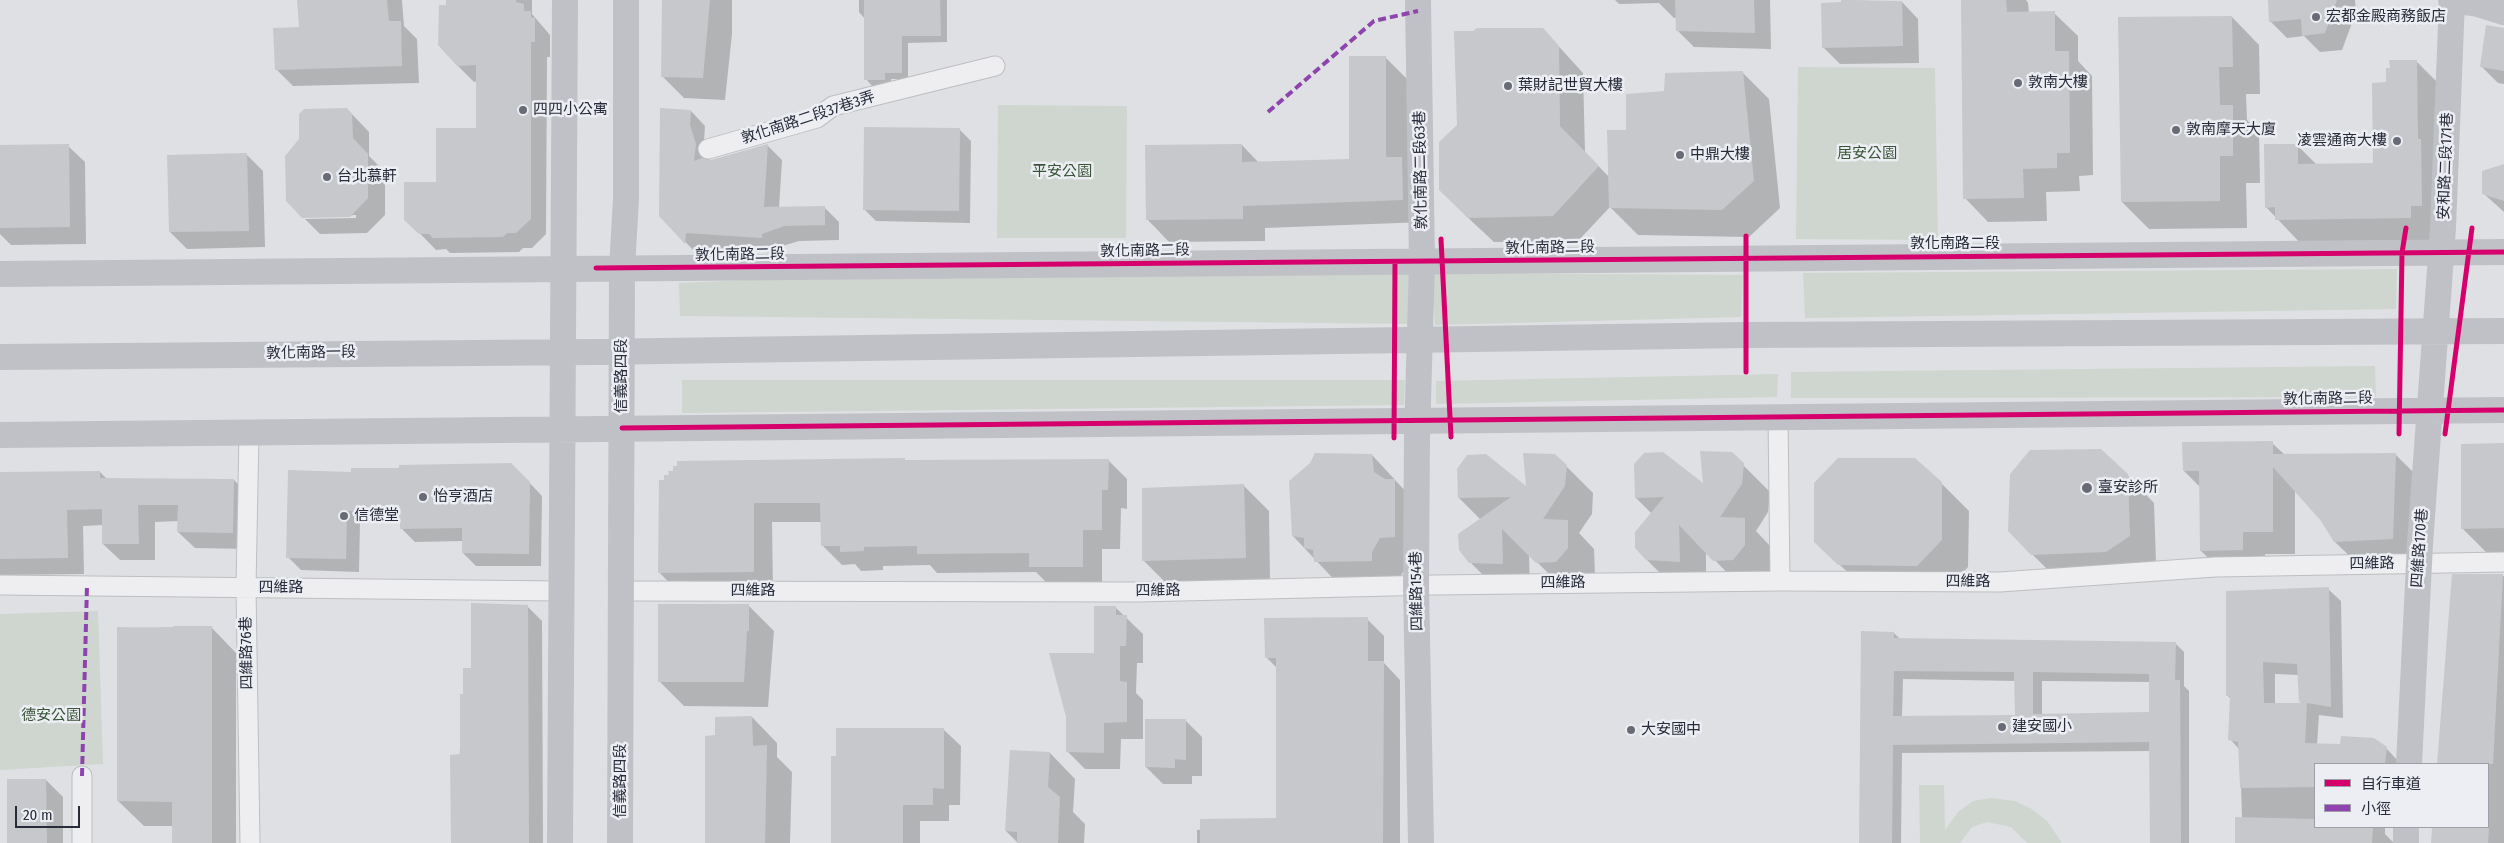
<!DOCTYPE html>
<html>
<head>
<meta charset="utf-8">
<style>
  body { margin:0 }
  #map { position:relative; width:2504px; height:843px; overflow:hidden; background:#dfe0e3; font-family:"Fira Sans Condensed","Noto Sans TC",sans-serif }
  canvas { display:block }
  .legend { position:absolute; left:2314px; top:763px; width:175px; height:65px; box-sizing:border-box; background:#eceef3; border:1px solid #9ea0a9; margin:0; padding:6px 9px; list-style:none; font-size:15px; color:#282c3a }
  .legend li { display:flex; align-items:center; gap:10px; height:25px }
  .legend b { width:25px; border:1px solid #9ea0a9 }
  .scale { position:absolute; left:15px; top:806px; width:65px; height:22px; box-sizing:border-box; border:2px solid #282c3a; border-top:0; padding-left:6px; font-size:15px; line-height:18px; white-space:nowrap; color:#282c3a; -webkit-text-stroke:4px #eceef3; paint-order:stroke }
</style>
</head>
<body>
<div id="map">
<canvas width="2504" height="843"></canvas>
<ul class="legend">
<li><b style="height:6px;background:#d6006c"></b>自行車道</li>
<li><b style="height:6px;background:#8e44ad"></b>小徑</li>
</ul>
<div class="scale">20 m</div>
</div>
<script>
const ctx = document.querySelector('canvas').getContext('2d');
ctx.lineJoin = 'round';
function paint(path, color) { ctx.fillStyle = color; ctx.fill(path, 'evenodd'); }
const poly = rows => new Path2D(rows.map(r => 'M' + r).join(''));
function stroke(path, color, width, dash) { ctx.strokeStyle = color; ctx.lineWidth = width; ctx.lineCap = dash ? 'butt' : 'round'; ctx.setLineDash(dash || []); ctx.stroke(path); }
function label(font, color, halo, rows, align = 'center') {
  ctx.font = font + ' "Fira Sans Condensed","Noto Sans TC",sans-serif'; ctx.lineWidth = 5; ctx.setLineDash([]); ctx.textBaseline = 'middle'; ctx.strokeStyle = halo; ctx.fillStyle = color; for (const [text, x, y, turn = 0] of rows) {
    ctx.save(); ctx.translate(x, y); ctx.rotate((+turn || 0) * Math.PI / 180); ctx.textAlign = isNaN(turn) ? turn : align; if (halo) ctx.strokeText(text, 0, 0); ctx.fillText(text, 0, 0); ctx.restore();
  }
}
paint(poly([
  [1798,67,1935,68,1938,240,1796,239],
  [998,105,1127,106,1126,238,997,238],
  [2397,269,2396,309,1805,318,1803,273],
  [1409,273,1413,324,680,316,679,283,842,276],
  [1431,273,1743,275,1741,317,1435,325],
  [2375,366,2376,397,1791,398,1791,372],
  [1778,374,1777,397,1436,404,1436,381],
  [682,380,1405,380,1404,405,682,413],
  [98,611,103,764,0,770,0,614],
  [1919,785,1944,785,1945,830,1958,812,1973,801,1991,798,2015,801,2030,808,2047,821,2062,843,2027,843,2011,827,1987,822,1972,827,1960,843,1920,843]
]), '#ced6cf');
paint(poly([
  [298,0,402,0,404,26,417,39,419,83,293,86,276,69,301,28],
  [447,0,532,0,532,14,550,35,550,57,547,57,546,234,532,248,523,248,519,252,450,253,446,249,436,250,406,219,437,183,478,130,477,81,474,82,458,66],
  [662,0,732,0,732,34,725,100,684,98,662,76],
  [859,0,947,0,947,42,908,43,908,79,891,79,891,86,872,86,866,79,865,19,859,12],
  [1615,0,1770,0,1771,49,1694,47,1677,30,1677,18,1674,18,1659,3,1619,4],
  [1842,0,1902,2,1918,19,1919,63,1840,64,1823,47],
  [1962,0,2026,0,2028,3,2029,13,2054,13,2078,36,2078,61,2092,76,2093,175,2079,176,2080,191,2046,192,2047,221,1988,222,1965,198],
  [2269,0,2355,0,2356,12,2342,50,2320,52,2304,36,2287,38,2270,21],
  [2232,17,2259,45,2260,94,2246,94,2247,120,2259,133,2260,183,2246,183,2247,228,2149,229,2122,202],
  [1543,29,1583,73,1585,152,1610,178,1627,131,1665,93,1742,72,1769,99,1780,208,1749,237,1638,235,1610,207,1578,241,1494,242,1465,215,1458,125],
  [2504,29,2504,84,2498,83,2481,66],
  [1385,57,1407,79,1425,222,1265,228,1265,241,1169,242,1147,219,1242,145,1259,163,1350,160],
  [2416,61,2444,89,2438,245,2304,247,2266,207,2297,145,2317,165,2374,165,2387,84],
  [347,109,369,132,369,156,385,172,385,215,367,233,320,234,305,219,356,218,356,215,302,217],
  [691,111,705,126,704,141,710,161,768,146,782,160,779,208,824,207,839,222,839,240,799,241,776,248,776,253,701,247,700,257,660,216],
  [959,129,971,141,970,223,876,221,864,209],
  [68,146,85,162,86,244,11,245,0,234,0,147],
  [246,154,263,171,265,247,187,249,170,232],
  [2504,165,2504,212,2483,193],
  [2272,443,2285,455,2395,454,2418,477,2415,561,2358,564,2335,542,2322,520,2295,490,2295,554,2265,554,2265,573,2224,573,2201,551,2200,487,2184,471],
  [2504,445,2504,555,2489,555,2462,528],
  [1731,453,1770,492,1768,512,1756,531,1771,547,1772,573,1741,587,1706,551,1706,588,1674,587,1647,560,1652,514,1636,498,1705,486],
  [1372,455,1421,508,1407,565,1399,579,1343,589,1293,536],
  [1108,460,1127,479,1127,509,1121,508,1120,549,1102,549,1102,586,1050,586,1036,572,937,573,930,565,883,566,883,570,861,571,855,564,842,565,822,545,822,522,772,522,773,591,678,592,659,572,661,481],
  [1566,466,1593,493,1592,514,1579,533,1594,549,1595,575,1564,589,1529,554,1530,590,1497,589,1470,562,1481,520,1459,498,1527,488],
  [100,472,107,479,234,480,250,497,249,549,195,548,178,532,179,521,155,522,155,560,120,560,103,544,103,525,83,526,84,574,0,575,0,474],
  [352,473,524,477,542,496,541,566,476,566,463,553,463,541,415,542,402,529,402,523,360,523,359,572,301,570,288,557],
  [2127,475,2154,503,2156,563,2059,581,2032,554],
  [1941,483,1969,511,1968,567,1944,592,1867,591,1815,541],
  [1244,486,1269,511,1270,582,1169,586,1144,561],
  [2453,575,2504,576,2504,843,2433,843,2434,827,2488,827,2488,764,2438,764],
  [2328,589,2341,601,2343,718,2319,715,2317,745,2386,748,2398,761,2398,764,2315,764,2315,827,2385,827,2385,834,2394,843,2236,843,2242,818,2240,750,2230,739,2231,699,2227,695],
  [2275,674,2299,675,2300,701,2303,704,2275,704],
  [527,606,542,621,543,843,453,843,464,695,472,669],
  [749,606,774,631,768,707,684,706,659,681],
  [1115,607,1143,634,1143,663,1137,663,1136,693,1143,700,1143,739,1121,739,1120,769,1085,769,1068,752,1095,654],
  [1367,619,1384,636,1384,663,1400,680,1400,843,1197,843,1197,830,1277,820,1277,668,1266,657],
  [211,627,236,653,236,843,173,843,173,826,144,826,118,801,119,628],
  [1894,633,1901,640,2175,643,2184,652,2184,686,2189,691,2189,843,2151,843,2151,751,1902,753,1901,843,1860,843],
  [1903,679,2015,681,2016,716,1902,717],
  [2042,681,2151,682,2151,713,2042,715],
  [752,717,777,743,777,757,792,772,790,843,706,843,716,736],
  [1185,720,1202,737,1202,776,1192,776,1192,784,1163,784,1146,767],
  [944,730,961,746,960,805,949,805,949,821,920,821,920,843,832,843],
  [1050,753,1075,779,1073,812,1085,824,1084,843,1018,843,1006,831],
  [46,780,63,797,63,843,8,843]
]), '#0003');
paint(poly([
  [297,0,387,0,389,21,401,21,402,66,275,70,273,28,299,27],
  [446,0,516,0,516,2,524,4,524,11,531,11,531,17,535,18,535,42,531,42,531,219,516,233,507,233,503,237,433,238,429,234,419,234,404,220,404,182,436,182,436,128,476,128,476,65,457,66,438,45,439,5,446,5],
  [662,0,710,0,703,78,661,77],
  [864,0,940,0,941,36,902,36,902,73,885,73,885,80,864,80],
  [1675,0,1754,0,1755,33,1676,31],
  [1841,0,1902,1,1903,46,1822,48,1821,3,1841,2],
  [1961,0,2006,0,2007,12,2055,11,2055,51,2069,51,2070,153,2057,153,2057,168,2023,169,2024,198,1963,199],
  [2268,0,2337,0,2325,33,2302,36,2301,19,2269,22],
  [2232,16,2233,67,2219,67,2220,105,2233,105,2233,156,2220,156,2220,201,2121,202,2118,17],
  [2486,25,2504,28,2504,71,2480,67],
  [1477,28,1543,28,1559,46,1560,126,1599,166,1553,216,1468,218,1439,190,1439,142,1457,125,1454,31,1473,31],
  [1349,56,1386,56,1386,157,1402,157,1403,200,1243,206,1243,219,1146,220,1145,145,1242,144,1242,162,1349,159],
  [2389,60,2417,60,2418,139,2421,139,2422,206,2411,206,2411,218,2275,220,2275,207,2265,208,2264,144,2298,144,2298,164,2373,163,2372,83,2386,82,2386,68,2390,68],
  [1743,71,1754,181,1722,210,1609,208,1607,130,1626,130,1626,94,1664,91,1665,73],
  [347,108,352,114,353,138,368,154,368,198,350,217,302,218,286,201,285,156,299,139,299,114,304,109],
  [660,108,691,110,690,125,696,144,694,161,702,158,711,160,768,144,764,207,825,206,825,225,784,226,762,234,762,238,686,233,685,244,659,216],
  [864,127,960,128,959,211,863,210],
  [69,144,70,227,0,228,0,145],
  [247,153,249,231,169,232,167,155],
  [2504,164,2504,201,2482,194,2482,171],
  [2273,441,2273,454,2396,453,2393,539,2334,542,2321,521,2273,467,2273,532,2243,532,2243,550,2200,551,2199,471,2183,471,2182,442],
  [2504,443,2504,528,2461,529,2461,444],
  [2101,449,2128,474,2130,536,2106,552,2031,555,2008,531,2010,474,2030,450],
  [1700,451,1732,452,1744,463,1742,484,1720,517,1745,518,1745,545,1733,560,1713,561,1679,525,1680,562,1646,560,1635,548,1635,532,1664,497,1635,498,1634,464,1644,453,1663,452,1703,483],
  [1315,453,1372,454,1374,472,1385,479,1395,479,1395,537,1380,538,1372,552,1372,561,1314,562,1313,550,1304,548,1304,538,1292,536,1289,481,1310,463],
  [1523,453,1555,454,1567,465,1565,486,1543,519,1568,520,1568,548,1556,562,1536,563,1502,529,1503,564,1469,563,1459,550,1458,534,1511,497,1458,498,1457,469,1467,455,1486,454,1526,486],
  [905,458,905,460,1109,459,1108,490,1102,490,1102,530,1083,530,1083,567,1029,567,1029,553,917,554,917,546,864,547,864,551,840,552,840,546,821,546,820,503,754,503,754,572,658,573,659,480,664,480,664,475,669,475,668,471,673,471,673,466,677,466,677,461],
  [1838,458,1915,458,1942,482,1942,540,1917,566,1838,565,1814,542,1814,483],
  [511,463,530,482,529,554,462,553,462,528,400,529,400,510,347,511,346,559,286,558,288,470,351,472,351,468,399,468,399,465],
  [100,471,100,478,234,479,233,533,177,532,178,505,138,505,139,544,102,544,102,509,67,510,68,558,0,559,0,472],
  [1244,484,1246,558,1142,561,1142,488],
  [2452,574,2503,574,2493,764,2437,764],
  [2329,587,2331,707,2307,703,2305,743,2340,744,2341,736,2374,738,2387,747,2385,764,2315,764,2315,787,2240,788,2238,742,2228,740,2230,696,2226,696,2226,591],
  [2263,662,2297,664,2299,702,2306,703,2264,703],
  [471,603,528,605,529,843,451,843,450,755,460,754,460,694,463,694,463,668,471,668],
  [658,604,749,604,749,631,747,631,744,682,658,682],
  [1094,606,1116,606,1116,615,1127,615,1126,646,1120,646,1120,681,1127,682,1127,722,1104,723,1104,753,1066,752,1066,717,1049,653,1094,653],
  [1368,617,1368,661,1384,661,1383,843,1200,843,1200,819,1276,818,1276,658,1265,658,1264,618],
  [174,626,212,626,212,843,172,843,172,802,117,801,117,627,174,628],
  [1861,631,1894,632,1894,638,2176,642,2175,680,2180,680,2181,843,2150,843,2149,742,1893,745,1892,843,1859,843],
  [1894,671,2014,672,2015,715,1893,716],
  [2033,672,2149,674,2149,712,2033,714],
  [752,716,753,746,767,745,765,843,705,843,705,736,715,735,715,717],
  [1145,719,1186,719,1186,760,1175,759,1175,768,1145,767],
  [836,728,944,728,944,789,933,788,933,805,903,805,903,843,831,843,831,756,836,756],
  [1010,750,1050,752,1048,787,1060,797,1058,843,1017,843,1017,832,1005,831],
  [7,779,46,779,47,843,7,843],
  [2235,817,2314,819,2314,827,2373,827,2372,843,2235,843],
  [2432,827,2489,827,2488,843,2431,843]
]), '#c7c8cb');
const street = poly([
  [708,149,817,118,833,106,995,66],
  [1778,417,1780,581],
  [249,433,246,587,250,843],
  [0,585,561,591],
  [621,591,1139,592,1434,585,1780,581,2000,582,2215,567,2504,562],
  [82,843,82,776]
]);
stroke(street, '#bdbec1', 21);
stroke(street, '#eeeef0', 19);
stroke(poly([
  [1418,0,1422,261,1417,437,1416,585,1421,843],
  [2451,0,2478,4,2504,12],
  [0,274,2504,252],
  [0,357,594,352,1746,335,2504,331],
  [0,435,2504,410],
  [2409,764,2420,544,2443,228,2452,0],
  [560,843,565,0],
  [620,843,622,268,626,199,626,0],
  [2406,843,2406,827]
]), '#c0c1c6', 26);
stroke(poly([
  [1268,112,1374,21,1418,11],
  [82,776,87,585]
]), '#8e44ad', 4, [8, 4]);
stroke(poly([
  [1441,239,1451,437],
  [596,268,2504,252],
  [1746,372,1746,236],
  [622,428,2504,410],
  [2399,434,2402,253,2406,228],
  [2445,434,2472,228],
  [1394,438,1395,262]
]), '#d6006c', 5);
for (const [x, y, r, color] of [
  [2316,17,5,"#686b75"],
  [2018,83,5,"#686b75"],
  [1508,86,5,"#686b75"],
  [523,110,5,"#686b75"],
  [2176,130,5,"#686b75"],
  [2397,141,5,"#686b75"],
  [1680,155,5,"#686b75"],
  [327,177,5,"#686b75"],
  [2087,488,6,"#686b75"],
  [423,497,5,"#686b75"],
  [344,516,5,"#686b75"],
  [2002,727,5,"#686b75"],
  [1631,730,5,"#686b75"]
]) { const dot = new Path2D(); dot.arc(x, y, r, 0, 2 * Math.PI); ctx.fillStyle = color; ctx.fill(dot); stroke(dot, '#eceef3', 2); }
label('15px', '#282c3a', '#eceef3', [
  ["宏都金殿商務飯店",2326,17],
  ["敦南大樓",2028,83],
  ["葉財記世貿大樓",1518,86],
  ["四四小公寓",533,110],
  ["敦南摩天大廈",2186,130],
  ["凌雲通商大樓",2387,141,"right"],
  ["中鼎大樓",1690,155],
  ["台北慕軒",337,177],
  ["臺安診所",2098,488],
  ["怡亨酒店",433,497],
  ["信德堂",354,516],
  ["建安國小",2012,727],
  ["大安國中",1641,730]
], 'left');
label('15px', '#282c3a', '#eceef3', [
  ["敦化南路二段37巷3弄",808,118,-18],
  ["安和路二段171巷",2446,166,-88],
  ["敦化南路二段63巷",1421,170,-91],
  ["敦化南路二段",1955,244],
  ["敦化南路二段",1550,248,-1],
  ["敦化南路二段",1145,251,-1],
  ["敦化南路二段",740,255,-1],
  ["敦化南路一段",311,353,-1],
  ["信義路四段",622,376,-90],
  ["敦化南路二段",2328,399,-1],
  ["四維路170巷",2420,548,-86],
  ["四維路",2372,564,-1],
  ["四維路",1968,582],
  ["四維路",1563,583,-1],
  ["四維路",281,588],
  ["四維路",753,591],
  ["四維路",1158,591,-1],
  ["四維路154巷",1417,591,-91],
  ["四維路76巷",247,653,-91],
  ["信義路四段",621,781,-90]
]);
label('15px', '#385437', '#eceef3', [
  ["居安公園",1867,154],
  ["平安公園",1062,172],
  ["德安公園",51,716]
]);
</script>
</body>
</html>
